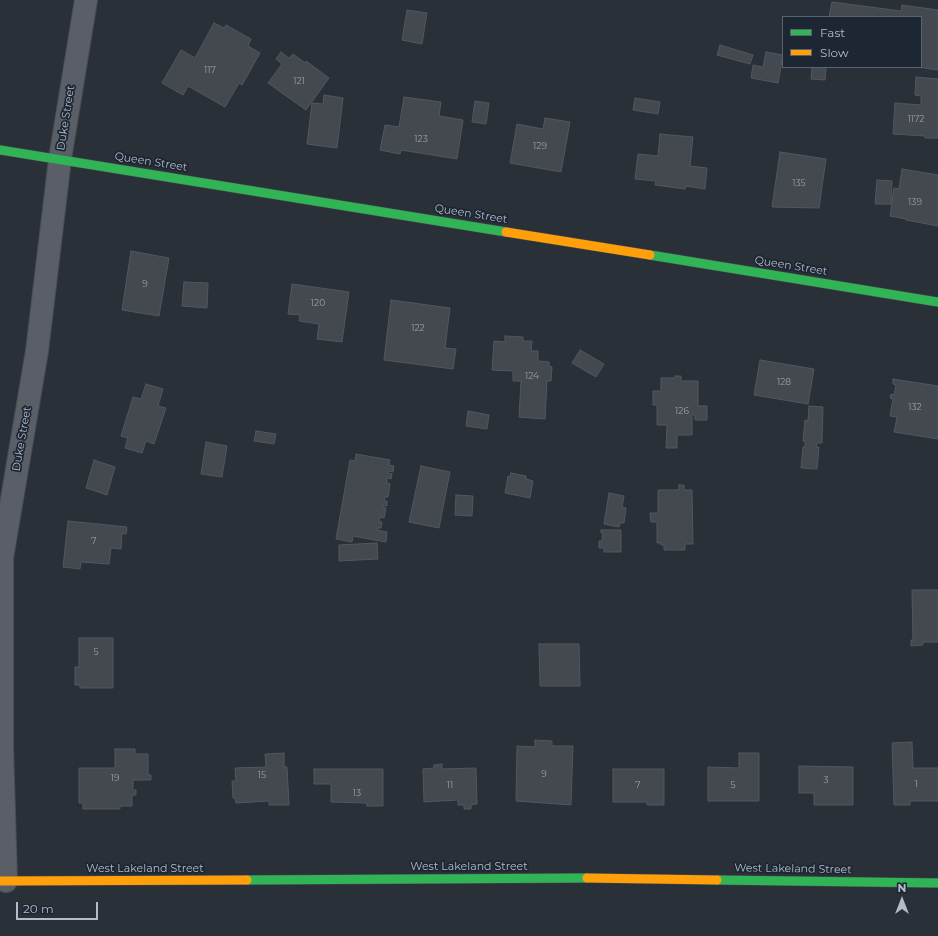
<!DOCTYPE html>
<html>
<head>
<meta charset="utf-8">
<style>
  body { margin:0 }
  #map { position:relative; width:938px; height:936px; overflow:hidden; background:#2a3038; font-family:Montserrat,sans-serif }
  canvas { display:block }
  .legend { position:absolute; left:782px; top:16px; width:140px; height:52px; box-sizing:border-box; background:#1d2633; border:1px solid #59626f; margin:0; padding:5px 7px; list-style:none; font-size:12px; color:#b4bcc9 }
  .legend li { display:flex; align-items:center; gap:8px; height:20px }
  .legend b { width:20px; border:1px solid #59626f }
  .north { position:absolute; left:882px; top:880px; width:40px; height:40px; -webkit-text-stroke:3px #1d2633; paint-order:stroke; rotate:0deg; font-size:11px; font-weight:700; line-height:16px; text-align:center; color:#b4bcc9 }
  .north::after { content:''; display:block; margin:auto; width:14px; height:18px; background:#b4bcc9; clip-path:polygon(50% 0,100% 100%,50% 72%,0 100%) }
  .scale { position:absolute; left:16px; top:902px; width:82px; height:18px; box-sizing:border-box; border:2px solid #b4bcc9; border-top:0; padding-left:5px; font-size:12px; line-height:14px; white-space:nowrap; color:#b4bcc9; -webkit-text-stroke:3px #1d2633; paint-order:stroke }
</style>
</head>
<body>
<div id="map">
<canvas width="938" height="936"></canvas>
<ul class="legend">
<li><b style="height:5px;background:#30b455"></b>Fast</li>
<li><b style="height:5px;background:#ff9f0a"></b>Slow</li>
</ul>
<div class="north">N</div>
<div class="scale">20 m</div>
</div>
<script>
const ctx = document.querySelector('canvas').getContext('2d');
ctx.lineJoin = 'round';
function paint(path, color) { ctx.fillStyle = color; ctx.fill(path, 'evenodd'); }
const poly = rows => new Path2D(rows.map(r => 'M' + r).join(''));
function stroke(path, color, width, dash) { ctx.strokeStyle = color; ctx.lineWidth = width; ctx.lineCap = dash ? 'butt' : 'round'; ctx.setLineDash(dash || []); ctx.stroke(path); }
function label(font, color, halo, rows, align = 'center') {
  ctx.font = font + ' Montserrat,sans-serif'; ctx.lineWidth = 3.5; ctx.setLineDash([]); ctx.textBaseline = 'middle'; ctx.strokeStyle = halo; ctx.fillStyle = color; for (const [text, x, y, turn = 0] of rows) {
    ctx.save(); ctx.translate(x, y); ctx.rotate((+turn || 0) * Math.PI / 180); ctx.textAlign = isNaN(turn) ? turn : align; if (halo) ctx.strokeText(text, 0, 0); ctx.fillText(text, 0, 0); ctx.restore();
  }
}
const building = poly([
  [832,2,901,11,902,5,938,10,938,70,917,67,921,67,921,17,829,17,832,2],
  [407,10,427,13,422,44,402,40,407,10],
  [214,23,224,28,226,25,251,39,248,46,260,53,242,85,239,83,225,107,188,86,183,95,162,83,181,50,195,58,214,23],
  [720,45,753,55,750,64,717,55,720,45],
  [281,52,289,58,293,54,305,63,306,61,329,78,306,110,268,83,282,64,276,59,281,52],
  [766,52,783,55,778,83,751,78,753,65,763,67,766,52],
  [812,67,826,67,825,80,811,79,812,67],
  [916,77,938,79,938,138,925,138,925,136,893,134,895,103,921,105,921,96,915,95,916,77],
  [324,95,343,98,337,148,307,144,312,103,323,104,324,95],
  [404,97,441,102,439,116,463,120,457,159,401,150,400,154,380,150,385,125,399,127,404,97],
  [635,98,660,102,658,114,633,110,635,98],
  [475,101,489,103,486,124,472,122,475,101],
  [545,118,570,122,561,172,510,163,517,124,543,129,545,118],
  [660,134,693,137,690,166,707,168,705,189,686,186,685,189,655,185,656,181,635,179,638,154,658,156,660,134],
  [780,152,826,159,819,208,772,207,780,152],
  [902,169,938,175,938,226,906,220,906,219,890,216,894,188,899,189,902,169],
  [877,180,892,181,891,204,875,204,877,180],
  [131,251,169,258,159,316,122,310,131,251],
  [184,282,208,283,207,308,182,306,184,282],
  [292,284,349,292,342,342,317,339,319,324,299,321,300,315,288,314,292,284],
  [391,300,450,308,445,348,456,349,453,369,384,360,391,300],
  [505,336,523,337,523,341,532,341,531,351,538,351,538,361,549,362,549,366,552,367,551,381,547,381,545,419,519,417,521,381,513,381,513,371,492,370,494,341,505,342,505,336],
  [580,350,604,364,596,377,572,363,580,350],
  [760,360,814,369,808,404,754,395,760,360],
  [675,376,681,376,681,381,698,381,698,406,707,406,707,420,695,420,695,415,692,415,692,435,677,435,677,448,666,448,667,425,657,425,657,405,653,405,653,391,661,391,661,378,675,378,675,376],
  [893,379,938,386,938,439,894,432,897,417,890,416,893,399,890,398,891,394,894,395,896,385,893,384,893,379],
  [146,384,163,389,158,406,166,408,154,444,146,441,142,453,125,448,128,438,121,436,133,397,141,399,146,384],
  [809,406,823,407,822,443,817,443,816,447,819,447,817,469,801,468,803,447,805,447,805,441,803,441,805,420,808,421,809,406],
  [468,411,489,415,487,429,466,426,468,411],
  [256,431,276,434,274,444,254,441,256,431],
  [206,442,227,446,222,477,201,474,206,442],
  [356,454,390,460,389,465,394,466,393,472,388,471,388,473,392,474,391,479,387,478,387,483,390,484,388,497,385,497,384,501,387,501,387,506,383,505,383,507,386,508,384,518,380,517,379,522,382,522,381,528,377,528,377,530,387,532,386,542,353,536,352,542,336,539,350,460,355,461,356,454],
  [94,460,115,467,107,495,86,488,94,460],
  [421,466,450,472,439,528,409,522,421,466],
  [511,473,526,476,526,479,533,481,530,498,505,493,508,476,510,477,511,473],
  [679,485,684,485,684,490,692,490,693,544,685,544,685,550,664,550,664,545,661,545,661,543,657,543,657,522,651,522,650,513,658,513,658,490,679,490,679,485],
  [609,493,624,496,622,507,626,508,624,523,620,523,619,527,604,524,609,493],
  [456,495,473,496,472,516,455,515,456,495],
  [68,521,127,527,126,534,122,533,121,549,111,548,109,564,81,562,80,569,63,567,68,521],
  [601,530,621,530,621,552,604,552,604,548,599,548,599,541,602,541,603,533,601,533,601,530],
  [377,543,378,559,339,561,339,545,377,543],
  [912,590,938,590,938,642,923,642,923,645,911,646,911,640,913,640,912,590],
  [79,638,113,638,113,688,80,688,80,685,75,685,75,667,79,667,79,638],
  [539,644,579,644,580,686,540,686,539,644],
  [535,740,552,741,552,746,573,746,571,805,516,801,517,746,535,747,535,740],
  [912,742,913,768,938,768,938,801,910,801,910,805,894,805,892,743,912,742],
  [115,749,135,749,135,754,148,754,148,775,151,775,151,780,133,780,133,790,136,790,136,795,132,795,132,806,120,806,120,809,83,809,83,803,79,803,79,768,115,768,115,749],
  [284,753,284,767,287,767,289,805,269,805,269,801,236,803,235,798,233,798,232,781,236,781,235,768,266,767,265,754,284,753],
  [739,753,759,753,759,801,708,801,708,767,739,768,739,753],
  [442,764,442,769,476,768,477,804,471,805,471,809,464,809,464,805,458,805,458,800,424,802,423,769,434,768,434,765,442,764],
  [799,766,853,767,853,805,814,805,814,793,799,793,799,766],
  [314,769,383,769,383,806,367,806,367,803,331,802,331,784,314,784,314,769],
  [613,769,664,769,664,805,647,805,647,802,613,802,613,769]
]);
paint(building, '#444950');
stroke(building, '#52575f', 1);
const street = poly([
  [6,881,2,745,2,558,37,351,60,159,86,0]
]);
const fast = poly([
  [0,150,506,232],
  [650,255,938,302],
  [247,880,587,878],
  [717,880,938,883]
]);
const slow = poly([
  [506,232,650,255],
  [587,878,717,880],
  [0,881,247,880]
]);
stroke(street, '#484c53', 24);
stroke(fast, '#484c53', 10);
stroke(slow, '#484c53', 10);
stroke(street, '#5a5e66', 22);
stroke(fast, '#30b455', 9);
stroke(slow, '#ff9f0a', 9);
label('9px', '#989fab', null, [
  ["117",210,70],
  ["121",299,81],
  ["1172",916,119],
  ["123",421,139],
  ["129",540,146],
  ["135",799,183],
  ["139",915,202],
  ["9",145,284],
  ["120",318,303],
  ["122",418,328],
  ["124",532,376],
  ["128",784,382],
  ["132",915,407],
  ["126",682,411],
  ["7",94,541],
  ["5",96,652],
  ["9",544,774],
  ["15",262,775],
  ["19",115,778],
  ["3",826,780],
  ["1",916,784],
  ["11",450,785],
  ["7",638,785],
  ["5",733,785],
  ["13",357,793]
]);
label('11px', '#b4bcc9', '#1d2633', [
  ["Duke Street",66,118,-81],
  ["Queen Street",151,162,9],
  ["Queen Street",471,214,9],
  ["Queen Street",791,266,9],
  ["Duke Street",22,439,-80],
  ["West Lakeland Street",469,867],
  ["West Lakeland Street",145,869],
  ["West Lakeland Street",793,869,1]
]);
</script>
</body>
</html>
